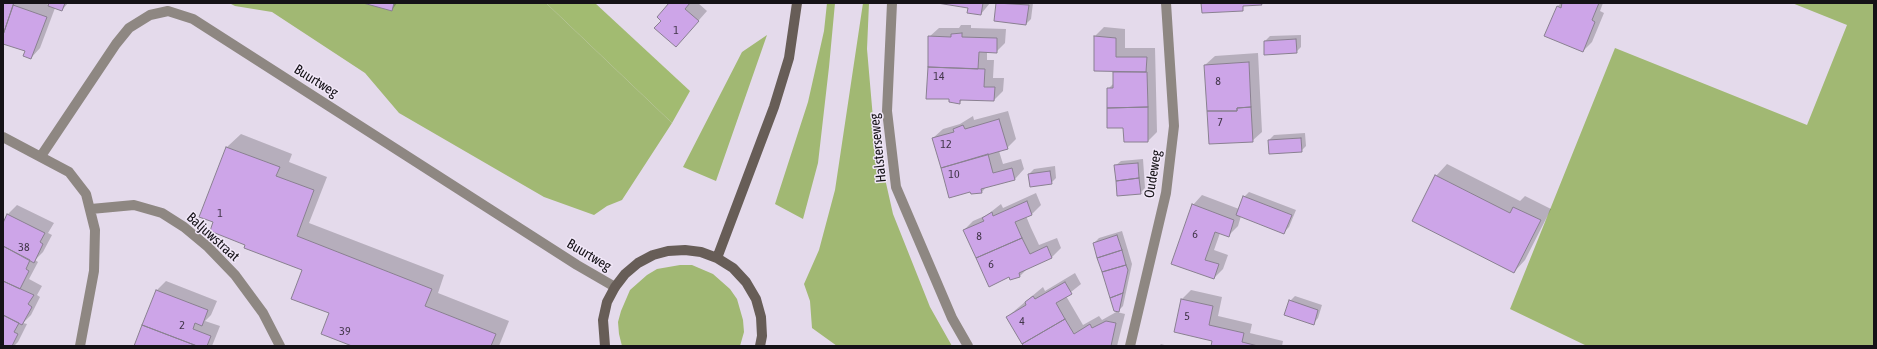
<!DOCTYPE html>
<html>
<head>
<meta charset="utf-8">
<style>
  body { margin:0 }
  #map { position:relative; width:1877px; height:349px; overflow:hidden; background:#e4daeb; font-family:"Asap Condensed",sans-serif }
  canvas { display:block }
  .frame { position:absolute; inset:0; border:4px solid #151217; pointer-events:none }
</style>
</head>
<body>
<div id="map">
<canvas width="1877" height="349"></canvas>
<div class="frame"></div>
</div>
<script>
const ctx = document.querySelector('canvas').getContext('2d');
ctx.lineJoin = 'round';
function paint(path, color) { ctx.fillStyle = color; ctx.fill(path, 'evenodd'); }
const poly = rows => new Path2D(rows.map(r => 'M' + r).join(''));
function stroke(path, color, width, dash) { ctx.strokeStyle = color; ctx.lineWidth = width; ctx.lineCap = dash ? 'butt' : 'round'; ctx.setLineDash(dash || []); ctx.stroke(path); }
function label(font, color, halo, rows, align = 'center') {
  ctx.font = font + ' "Asap Condensed",sans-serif'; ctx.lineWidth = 3; ctx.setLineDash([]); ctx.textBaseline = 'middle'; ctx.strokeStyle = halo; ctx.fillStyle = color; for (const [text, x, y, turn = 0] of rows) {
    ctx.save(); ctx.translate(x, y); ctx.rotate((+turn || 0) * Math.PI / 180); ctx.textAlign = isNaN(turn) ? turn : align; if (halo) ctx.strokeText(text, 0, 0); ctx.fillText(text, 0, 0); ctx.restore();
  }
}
paint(poly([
  [229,3,546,3,672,123,622,200,607,206,594,215,544,197,399,113,365,73,272,12,235,6],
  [827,3,835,3,829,67,818,163,803,219,775,204,808,102,824,31],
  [863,3,869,3,867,49,874,130,893,214,930,307,952,346,837,346,812,328,810,301,804,284,819,250,835,190],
  [1792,3,1874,3,1874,346,1587,346,1510,309,1615,48,1807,125,1847,25],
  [767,35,716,181,683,167,742,52],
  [680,265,692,265,713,274,730,289,737,299,743,320,744,332,740,346,622,346,619,334,618,322,621,311,630,290,647,275,657,269]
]), '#a1b873');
paint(poly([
  [546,3,595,3,690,91,672,123]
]), '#a2bb71');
paint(poly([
  [3,3,43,3,50,5,50,3,68,3,62,10,55,8,40,48,31,58,26,51,3,43],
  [364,3,397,3,392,10],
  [670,3,698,3,707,11,676,46,662,20],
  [938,3,990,3,981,14,969,7],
  [997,3,1033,3,1031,19,1026,24,995,20],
  [1561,3,1603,3,1600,11,1604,13,1592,42,1583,51,1557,7],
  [961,25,971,25,971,28,1006,29,1005,43,996,52,987,52,987,60,994,60,993,78,1004,78,1003,91,994,100,963,99,959,103,950,98,929,37,939,28,959,28],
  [1104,27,1125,29,1125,48,1155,48,1157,132,1148,141,1124,127,1108,89,1114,83,1114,70,1095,36],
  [1301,35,1301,47,1296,52,1265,41,1270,36],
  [1258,53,1262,132,1252,141,1205,65,1215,56],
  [1008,111,1016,139,1007,148,999,151,1003,164,1021,159,1024,169,1015,179,987,186,982,192,933,138,943,129,960,124,973,116,974,120],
  [1305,133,1306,146,1301,151,1269,140,1274,135],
  [241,134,292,154,289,162,327,177,309,223,444,275,438,293,509,321,499,346,355,346,330,313,303,270,246,244,214,222,200,216,227,147],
  [1143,159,1145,188,1140,193,1115,166,1121,161],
  [1447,164,1520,201,1525,196,1551,209,1525,260,1514,272,1436,176],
  [1055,166,1056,178,1051,183,1029,174,1034,169],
  [1249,192,1296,210,1289,227,1284,232,1241,216,1238,226,1228,236,1220,233,1214,250,1228,255,1223,269,1214,278,1172,264,1193,205,1202,195,1239,209,1244,197],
  [1036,193,1041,205,1032,214,1026,216,1031,228,1039,245,1057,238,1061,248,1052,257,1028,268,1020,276,1011,279,964,230,973,221,987,215,1001,204,1003,208],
  [17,205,54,223,48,233,52,235,43,252,35,260,38,262,29,279,42,286,37,295,40,297,31,315,23,323,27,324,18,342,14,346,3,346,3,225,8,214],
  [1122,231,1132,264,1123,306,1117,312,1125,314,1117,346,1025,346,1007,317,1043,287,1045,291,1075,273,1081,284,1066,296,1083,325,1099,316,1102,320,1118,311,1094,243,1099,238],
  [166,281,217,301,211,315,205,321,220,326,212,346,135,346,157,290],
  [1191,290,1222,297,1218,316,1252,324,1250,333,1283,341,1282,346,1212,346,1214,341,1182,299],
  [1295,296,1322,305,1318,318,1313,324,1290,301],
  [1161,344,1168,346,1159,346]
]), '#0003');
const building = poly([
  [3,3,14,3,3,35,3,3],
  [49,3,65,3,62,11,48,6,49,3],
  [363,3,394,3,392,11,363,3],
  [669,3,690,3,685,9,699,21,676,47,654,28,661,21,657,17,669,3],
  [937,3,983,3,981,15,967,13,968,8,937,3],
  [996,3,1029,5,1026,25,994,21,996,3],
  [1201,3,1261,3,1262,5,1243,6,1243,11,1202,13,1201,3],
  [1562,3,1599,3,1592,20,1595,22,1583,52,1544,36,1557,6,1561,8,1562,3],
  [13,5,47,17,31,59,23,56,25,51,3,44,3,35,13,5],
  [962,33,962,37,997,38,997,53,979,52,978,69,928,67,928,36,951,37,951,34,962,33],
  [1094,36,1116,38,1116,57,1147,57,1146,72,1094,71,1094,36],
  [1296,39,1297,53,1264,55,1264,41,1296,39],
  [1249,62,1251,107,1237,108,1237,111,1207,111,1204,65,1249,62],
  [928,67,985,69,984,87,995,87,994,101,960,100,960,104,949,102,949,99,926,99,928,67],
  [1113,72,1147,72,1148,107,1107,108,1107,88,1113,88,1113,72],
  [1148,107,1148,142,1124,142,1123,128,1107,128,1107,108,1148,107],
  [1251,107,1253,142,1209,144,1207,111,1237,111,1237,108,1251,107],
  [999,119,1008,149,941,168,932,138,954,132,953,129,963,125,965,129,999,119],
  [1301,138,1302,152,1269,154,1268,140,1301,138],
  [226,147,280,167,276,176,314,190,297,236,432,289,425,306,496,334,491,346,352,346,321,334,329,313,291,299,302,270,244,248,245,245,210,231,213,222,199,217,226,147],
  [988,154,993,173,1012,168,1015,180,981,189,982,193,971,194,970,192,949,198,941,168,988,154],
  [1138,163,1139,178,1116,181,1114,165,1138,163],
  [1050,171,1052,184,1030,187,1028,174,1050,171],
  [1435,175,1510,213,1513,207,1541,220,1514,273,1412,221,1435,175],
  [1139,178,1141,194,1117,196,1116,181,1139,178],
  [1243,196,1292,215,1284,234,1236,215,1243,196],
  [1027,201,1032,215,1015,222,1022,238,976,258,963,230,984,221,982,218,992,212,993,216,1027,201],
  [1192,204,1234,220,1229,237,1215,232,1205,260,1219,264,1214,279,1171,264,1192,204],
  [7,214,45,233,40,242,43,244,34,263,3,246,3,223,7,214],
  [1117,235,1122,250,1097,258,1093,243,1117,235],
  [1022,238,1030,254,1047,246,1052,258,1019,273,1020,277,1010,280,1009,277,989,287,976,258,1022,238],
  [3,246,30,260,26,269,29,271,20,289,3,281,3,246],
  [1122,250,1126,265,1102,272,1097,258,1122,250],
  [1126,265,1128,270,1123,293,1110,298,1102,272,1126,265],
  [3,281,34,295,28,304,32,307,22,325,3,315,3,281],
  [1065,282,1072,294,1056,303,1065,319,1022,344,1006,317,1026,305,1025,302,1033,296,1035,299,1065,282],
  [156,290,208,310,202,326,195,323,193,329,211,336,207,346,197,346,142,325,156,290],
  [1123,293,1119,312,1114,311,1110,298,1123,293],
  [1181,299,1213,306,1209,325,1244,333,1242,342,1258,346,1211,346,1212,341,1174,332,1181,299],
  [1289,300,1318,310,1314,325,1284,315,1289,300],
  [3,315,19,323,14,332,18,334,12,346,3,346,3,315],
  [1065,319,1074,334,1090,324,1092,328,1106,321,1116,323,1111,346,1024,346,1022,344,1065,319],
  [142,325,197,346,134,346,142,325]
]);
paint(building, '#cda5e8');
stroke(building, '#898090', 1);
stroke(poly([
  [892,3,887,111,896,187,952,318,968,346],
  [3,137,69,172,86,194,95,230,94,271,80,346],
  [41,156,116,44,129,28,150,15,168,11,193,19,577,265,615,287],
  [91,209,134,205,162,213,184,227,208,247,235,275,263,313,280,346],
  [1130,346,1166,193,1174,126,1166,3]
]), '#8e8782', 10);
stroke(poly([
  [717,258,774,107,789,58,797,3],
  [605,346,603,320,607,302,615,287,625,274,638,263,653,255,668,251,685,250,701,252,717,258,733,268,746,282,756,299,761,317,762,336,760,346]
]), '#675d57', 10);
label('12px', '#43374b', null, [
  ["1",676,30],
  ["14",939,76],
  ["8",1218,81],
  ["7",1220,122],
  ["12",946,144],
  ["10",954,174],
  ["1",220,213],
  ["6",1195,234],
  ["8",979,236],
  ["38",24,247],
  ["6",991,264],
  ["5",1187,316],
  ["4",1022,321],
  ["2",182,325],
  ["39",345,331]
]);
label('14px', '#151217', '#f1e7f8', [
  ["Buurtweg",316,81,32],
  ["Halsterseweg",878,148,-96],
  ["Oudeweg",1153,174,-81],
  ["Baljuwstraat",213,237,42],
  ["Buurtweg",589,255,31]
]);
</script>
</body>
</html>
